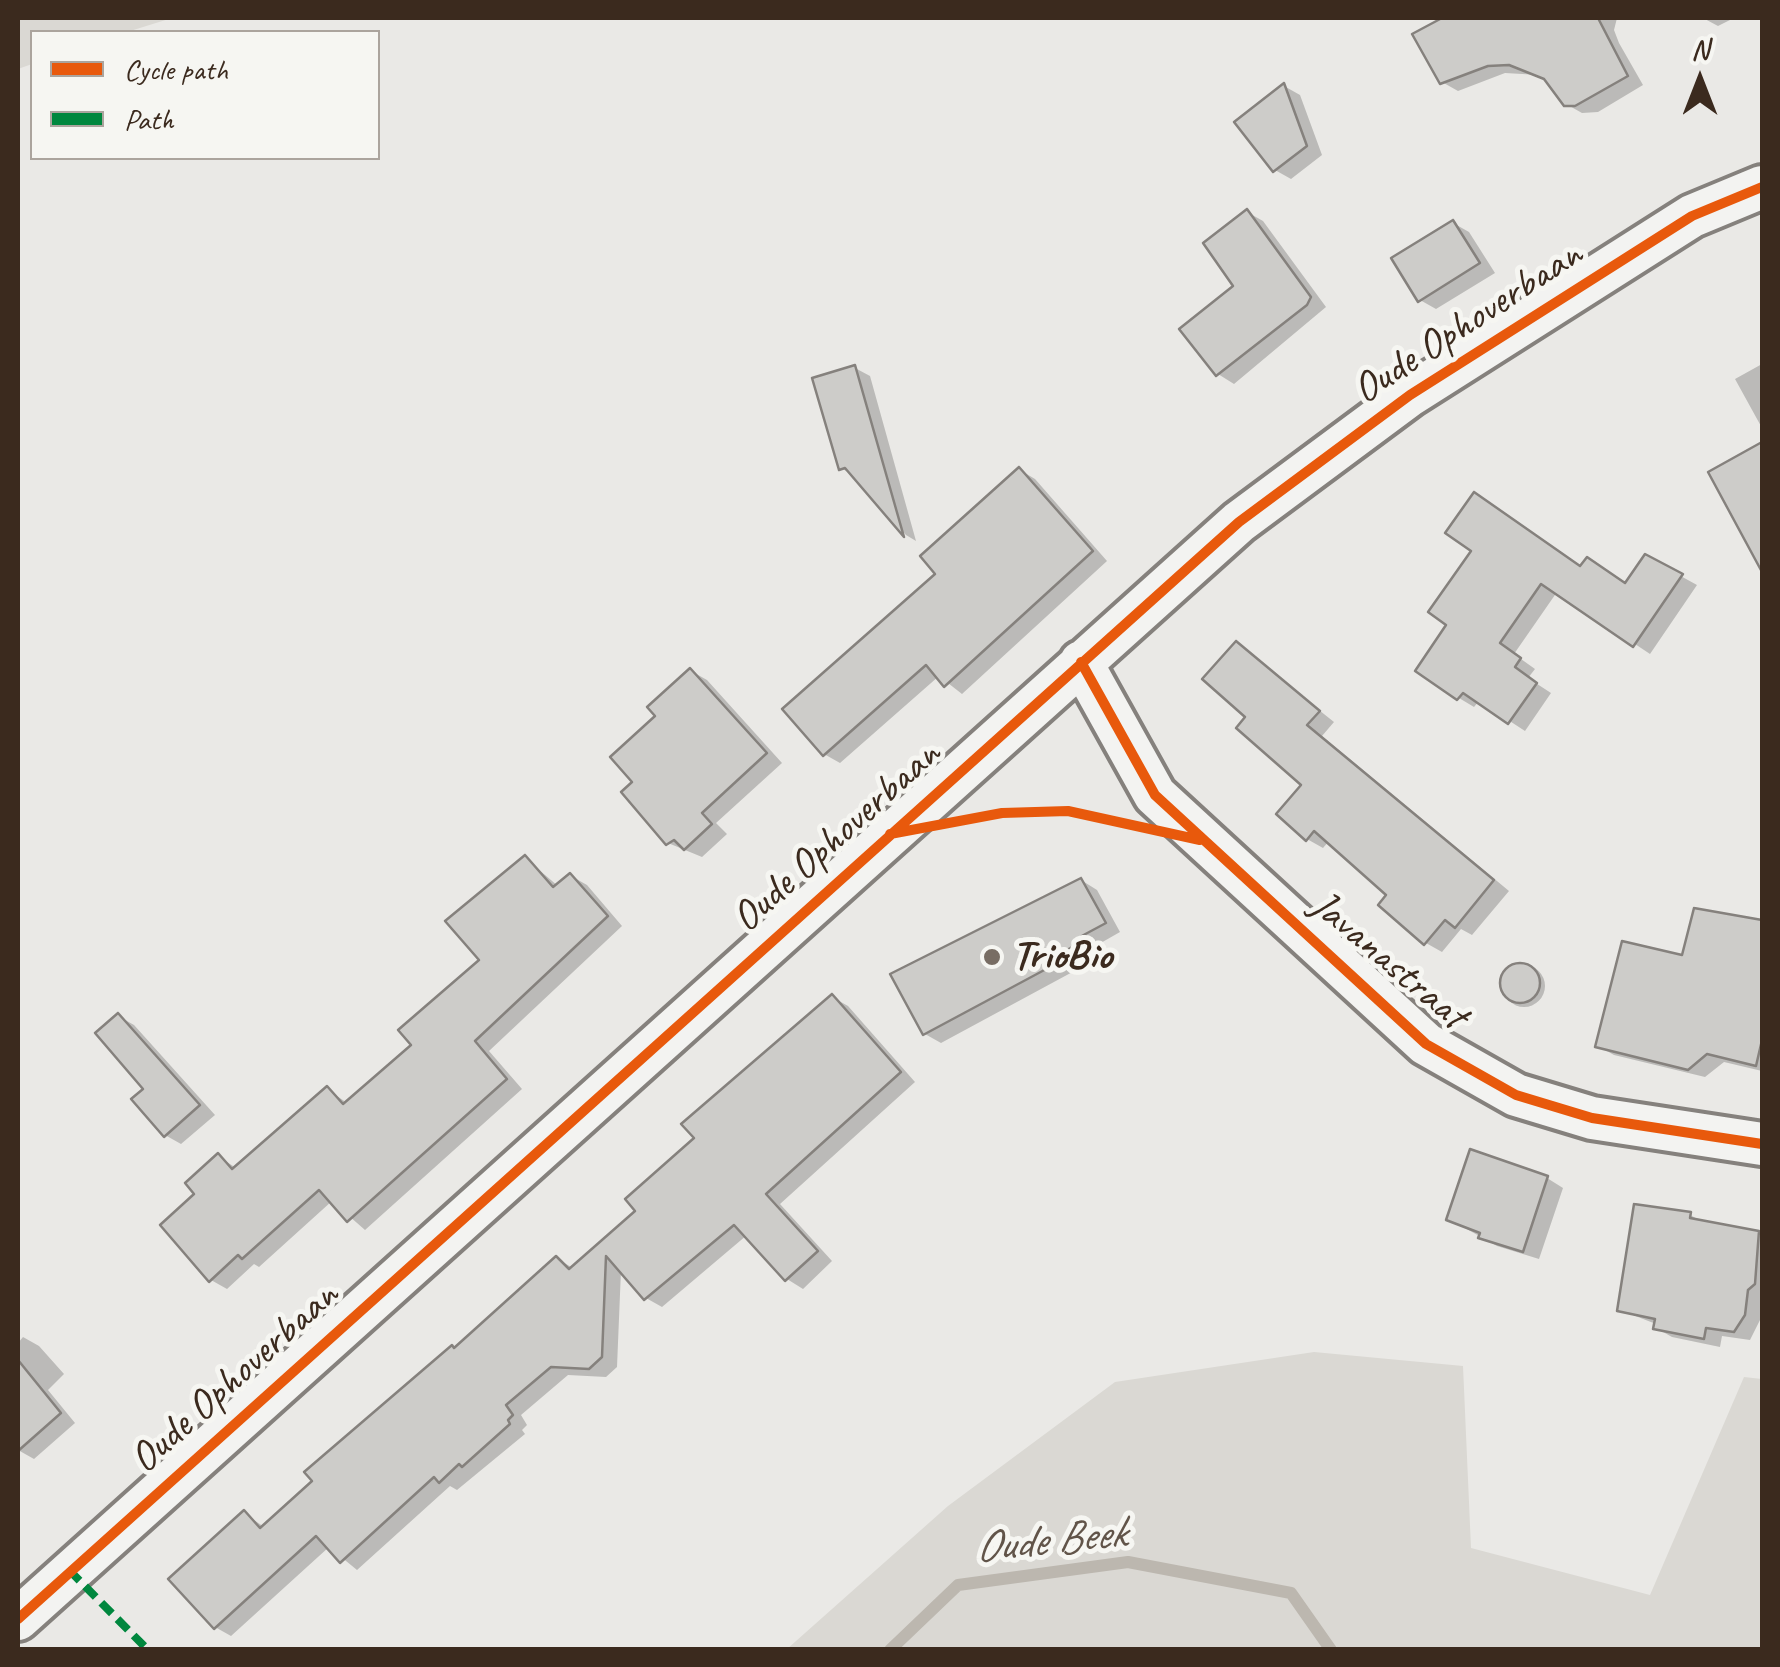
<!DOCTYPE html>
<html>
<head>
<meta charset="utf-8">
<style>
  body { margin:0 }
  #map { position:relative; width:1780px; height:1667px; overflow:hidden; background:#eae9e6; font-family:Caveat,sans-serif }
  canvas { display:block }
  .frame { position:absolute; inset:0; border:20px solid #3b2a1e; pointer-events:none }
  .legend { position:absolute; left:30px; top:30px; width:350px; height:130px; box-sizing:border-box; background:#f6f6f2; border:2px solid #aba49d; margin:0; padding:12px 18px; list-style:none; font-size:30px; color:#3b2a1e }
  .legend li { display:flex; align-items:center; gap:20px; height:50px }
  .legend b { width:50px; border:2px solid #aba49d }
  .north { position:absolute; left:1650px; top:30px; width:100px; height:100px; -webkit-text-stroke:8px #f6f6f2; paint-order:stroke; rotate:0deg; font-size:28px; font-weight:700; line-height:40px; text-align:center; color:#3b2a1e }
  .north::after { content:''; display:block; margin:auto; width:35px; height:45px; background:#3b2a1e; clip-path:polygon(50% 0,100% 100%,50% 72%,0 100%) }
</style>
</head>
<body>
<div id="map">
<canvas width="1780" height="1667"></canvas>
<div class="frame"></div>
<ul class="legend">
<li><b style="height:12px;background:#e8590c"></b>Cycle path</li>
<li><b style="height:12px;background:#00873e"></b>Path</li>
</ul>
<div class="north">N</div>
</div>
<script>
const ctx = document.querySelector('canvas').getContext('2d');
ctx.lineJoin = 'round';
function paint(path, color) { ctx.fillStyle = color; ctx.fill(path, 'evenodd'); }
const poly = rows => new Path2D(rows.map(r => 'M' + r).join(''));
function stroke(path, color, width, dash) { ctx.strokeStyle = color; ctx.lineWidth = width; ctx.lineCap = dash ? 'butt' : 'round'; ctx.setLineDash(dash || []); ctx.stroke(path); }
function label(font, color, halo, rows, align = 'center') {
  ctx.font = font + ' Caveat,sans-serif'; ctx.lineWidth = 10; ctx.setLineDash([]); ctx.textBaseline = 'middle'; ctx.strokeStyle = halo; ctx.fillStyle = color; for (const [text, x, y, turn = 0] of rows) {
    ctx.save(); ctx.translate(x, y); ctx.rotate((+turn || 0) * Math.PI / 180); ctx.textAlign = isNaN(turn) ? turn : align; if (halo) ctx.strokeText(text, 0, 0); ctx.fillText(text, 0, 0); ctx.restore();
  }
}
paint(poly([
  [18,18,172,18,127,32,32,32,32,64,18,69],
  [1314,1352,1463,1366,1471,1548,1650,1595,1744,1377,1762,1379,1762,1649,787,1649,948,1506,1115,1382]
]), '#dad8d3');
paint(poly([
  [1447,18,1617,18,1614,30,1619,43,1643,85,1598,112,1582,113,1566,104,1539,75,1505,73,1458,91,1442,82,1416,35],
  [1703,18,1734,18,1718,26],
  [1284,86,1300,95,1322,155,1291,179,1275,170],
  [1247,212,1263,221,1326,307,1234,384,1218,374],
  [1453,223,1469,232,1495,273,1436,309,1420,300],
  [1762,364,1762,428,1735,379],
  [855,368,870,376,916,541,906,535,855,476,841,468],
  [1757,448,1762,451,1762,558,1755,553],
  [1020,470,1035,479,1107,561,962,694,939,676,840,763,824,754,939,574],
  [1646,557,1697,585,1650,654,1557,592,1514,654,1535,669,1528,678,1551,693,1525,731,1479,701,1474,707,1459,698,1450,625,1431,612,1582,568,1627,586],
  [1236,644,1334,722,1322,736,1509,891,1472,935,1461,929,1442,952,1426,943,1381,905,1390,895,1329,841,1323,848,1307,839,1305,785,1248,717],
  [691,671,707,680,782,763,716,823,727,834,702,857,668,843,635,782],
  [525,858,558,886,571,876,587,885,622,926,489,1051,522,1089,365,1230,332,1201,259,1267,254,1264,227,1289,211,1280,197,1194,218,1156,236,1168,327,1089,347,1103,415,1045,483,960],
  [1081,880,1097,890,1120,932,1092,948,1095,951,1075,964,1078,969,941,1043,925,1034],
  [1725,913,1762,922,1762,1071,1724,1062,1705,1077,1614,1055,1598,1046],
  '1503 986a21 21 0 1 1 42 0a21 21 0 1 1-42 0Z',
  [832,997,848,1006,915,1082,780,1204,832,1261,803,1289,787,1279,747,1235,662,1307,646,1298,621,1270,617,1367,606,1377,568,1375,521,1415,527,1425,522,1430,525,1434,457,1490,450,1486,357,1570,329,1547,231,1636,215,1627,244,1513,264,1527,557,1259,573,1268,639,1211,697,1138],
  [118,1016,134,1025,215,1115,181,1144,165,1135],
  [1547,1178,1563,1188,1539,1259,1497,1246,1449,1219],
  [1690,1215,1705,1223,1762,1236,1762,1316,1750,1340,1722,1336,1720,1347,1672,1337,1656,1328,1656,1324,1620,1310],
  [23,1337,39,1346,64,1374,48,1390,75,1423,34,1459,18,1450,18,1343]
]), '#0003');
stroke(poly([
  [890,1650,958,1585,1128,1562,1291,1593,1331,1650]
]), '#bcb7af', 12);
const building = poly([
  [1442,18,1598,18,1628,76,1575,106,1564,106,1544,79,1509,65,1488,66,1440,84,1412,34,1442,18],
  [1284,83,1307,146,1273,172,1234,122,1284,83],
  [1247,209,1311,297,1307,305,1216,376,1179,329,1233,286,1203,243,1247,209],
  [1453,220,1480,263,1418,302,1391,258,1453,220],
  [855,365,904,537,845,468,839,470,812,378,855,365],
  [1762,442,1762,572,1708,472,1762,442],
  [1019,467,1093,551,944,687,926,665,823,756,782,709,935,574,920,556,1019,467],
  [1474,492,1580,566,1587,557,1625,583,1645,554,1683,574,1633,647,1541,584,1500,643,1521,658,1515,667,1537,683,1508,724,1463,693,1457,700,1415,671,1446,625,1428,612,1471,551,1445,533,1474,492],
  [1236,641,1320,711,1307,725,1494,880,1455,928,1445,920,1424,945,1378,905,1386,895,1314,831,1306,841,1276,814,1301,785,1236,728,1245,717,1202,679,1236,641],
  [690,668,767,753,702,813,712,824,684,850,674,840,666,845,621,792,632,782,610,757,655,716,647,707,690,668],
  [525,855,553,887,570,873,608,916,475,1041,507,1079,347,1222,319,1190,242,1259,238,1255,209,1282,160,1225,194,1194,185,1183,218,1153,232,1169,327,1086,343,1104,411,1045,398,1030,479,960,445,921,525,855],
  [1081,878,1106,923,1078,938,1081,942,1060,954,1063,960,923,1035,890,974,1081,878],
  [1694,908,1762,920,1762,1040,1756,1066,1707,1054,1688,1070,1595,1047,1622,941,1682,955,1694,908],
  '1500 983a20 20 0 1 1 40 0a20 20 0 1 1-40 0Z',
  [832,994,901,1072,766,1194,818,1251,785,1281,734,1225,644,1300,606,1256,602,1357,589,1369,551,1367,506,1405,513,1415,508,1420,510,1424,462,1467,459,1464,439,1483,434,1477,340,1563,316,1536,214,1629,168,1579,244,1510,260,1528,312,1481,304,1472,452,1345,454,1348,556,1256,569,1269,635,1211,625,1199,694,1138,681,1124,832,994],
  [118,1013,200,1105,164,1137,131,1099,143,1089,95,1033,118,1013],
  [1470,1149,1548,1176,1523,1252,1478,1238,1480,1233,1446,1220,1470,1149],
  [1634,1204,1691,1212,1690,1218,1759,1231,1755,1284,1748,1290,1745,1315,1734,1332,1706,1328,1704,1339,1653,1329,1655,1319,1617,1311,1634,1204],
  [18,1360,61,1413,18,1451,18,1360]
]);
paint(building, '#cdccc9');
stroke(building, '#85817d', 2.5);
const minor = poly([
  [1081,662,1155,795,1426,1044,1516,1095,1592,1118,1762,1144],
  [18,1619,1239,522,1410,395,1692,216,1762,187]
]);
stroke(minor, '#85817d', 50);
stroke(minor, '#f3f3f1', 42);
stroke(poly([
  [69,1570,148,1650]
]), '#00873e', 8, [15, 8]);
stroke(poly([
  [1081,662,1155,795,1426,1044,1516,1095,1592,1118,1762,1144],
  [890,834,1002,813,1068,811,1200,840],
  [18,1619,1239,522,1410,395,1692,216,1762,187]
]), '#e8590c', 10);
for (const [x, y, r, color] of [
  [992,957,10,"#786d64"]
]) { const dot = new Path2D(); dot.arc(x, y, r, 0, 2 * Math.PI); ctx.fillStyle = color; ctx.fill(dot); stroke(dot, '#f6f6f2', 4); }
label('42px', '#3b2a1e', '#f6f6f2', [
  ["Oude Ophoverbaan",1468,323,-33],
  ["Oude Ophoverbaan",837,837,-42],
  ["Javanastraat",1388,961,40],
  ["Oude Ophoverbaan",235,1378,-42]
]);
label('bold 42px', '#3b2a1e', '#f6f6f2', [
  ["TrioBio",1012,957]
], 'left');
label('italic 45px', '#615449', '#f6f6f2', [
  ["Oude Beek",1050,1542,-6]
]);
</script>
</body>
</html>
